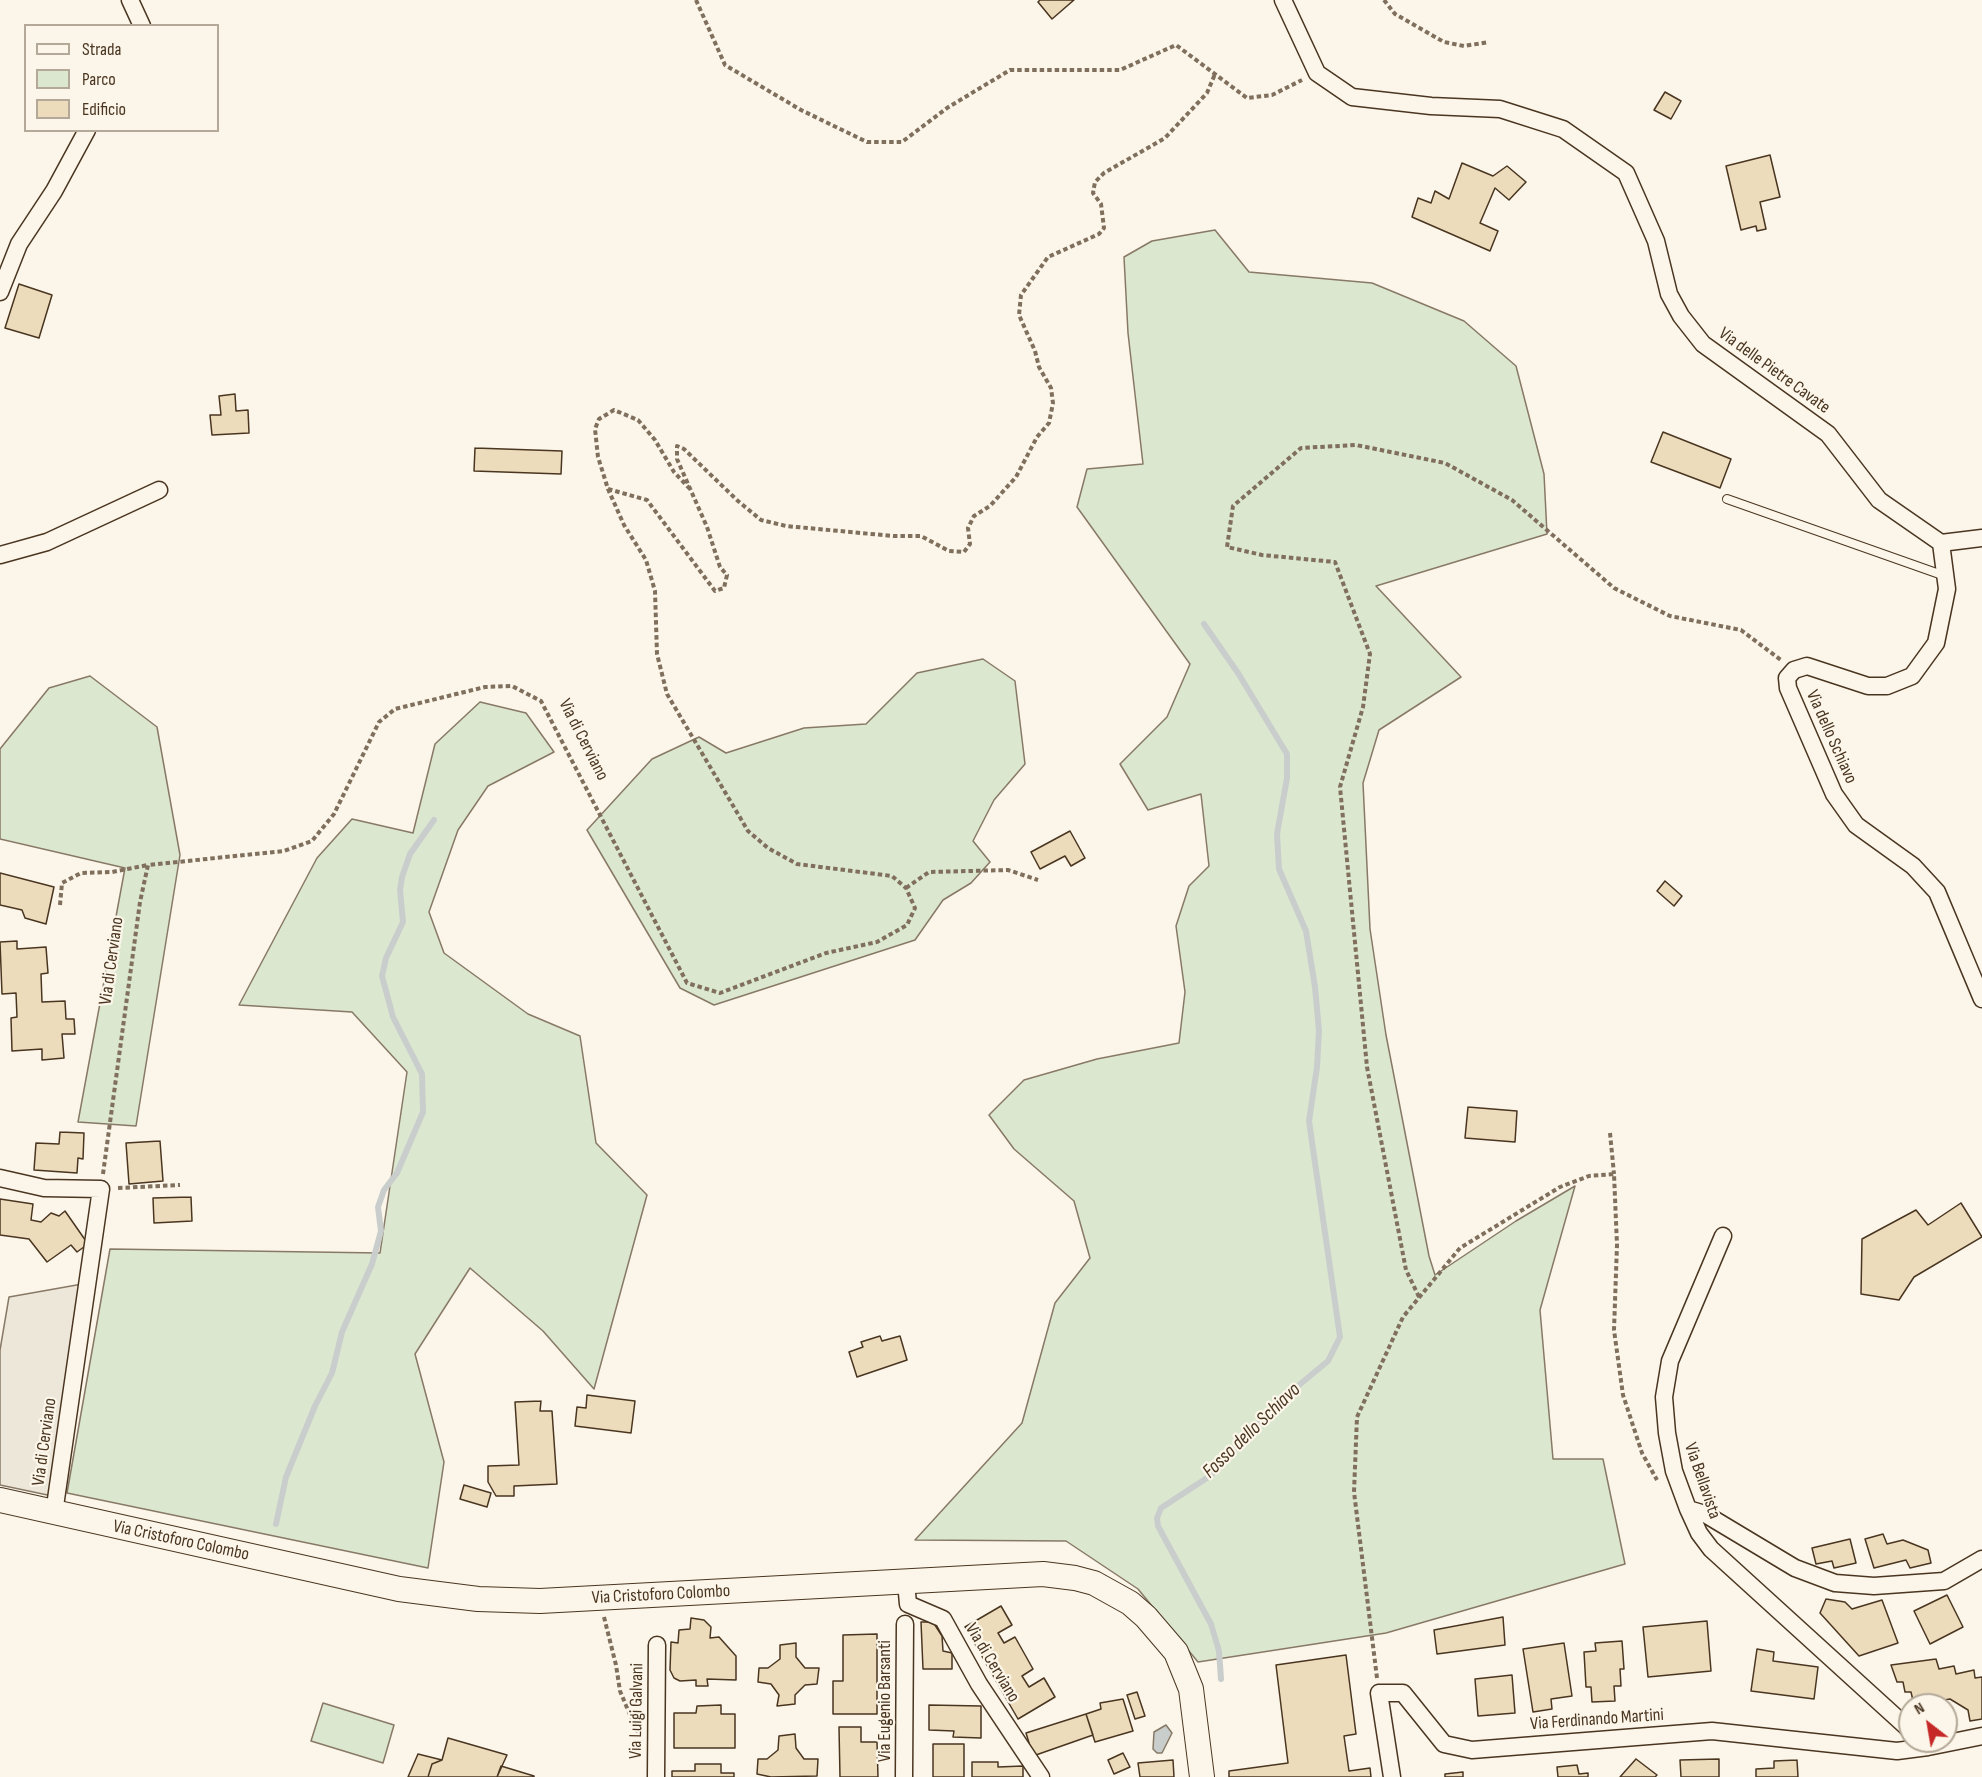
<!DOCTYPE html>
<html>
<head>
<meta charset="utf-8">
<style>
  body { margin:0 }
  #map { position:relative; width:1982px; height:1777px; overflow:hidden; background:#fbf6e9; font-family:"Sofia Sans Condensed",sans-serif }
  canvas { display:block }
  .legend { position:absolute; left:24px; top:24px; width:195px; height:108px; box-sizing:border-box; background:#fbf6e9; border:2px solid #b4a999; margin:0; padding:8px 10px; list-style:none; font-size:18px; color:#4a3520 }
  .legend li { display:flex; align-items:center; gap:12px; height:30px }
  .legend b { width:30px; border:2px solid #b4a999 }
  .north { position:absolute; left:1898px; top:1693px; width:60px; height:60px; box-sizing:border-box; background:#fbf6e9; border:2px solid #b4a999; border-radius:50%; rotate:329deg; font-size:16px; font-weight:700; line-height:24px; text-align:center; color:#4a3520 }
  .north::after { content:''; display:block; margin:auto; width:21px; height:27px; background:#c62828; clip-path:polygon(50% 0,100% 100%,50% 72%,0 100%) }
</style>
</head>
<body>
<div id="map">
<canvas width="1982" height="1777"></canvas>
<ul class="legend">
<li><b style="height:8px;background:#fbf6e9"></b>Strada</li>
<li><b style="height:16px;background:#dce7d0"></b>Parco</li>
<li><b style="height:16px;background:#ecdcbc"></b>Edificio</li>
</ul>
<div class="north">N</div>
</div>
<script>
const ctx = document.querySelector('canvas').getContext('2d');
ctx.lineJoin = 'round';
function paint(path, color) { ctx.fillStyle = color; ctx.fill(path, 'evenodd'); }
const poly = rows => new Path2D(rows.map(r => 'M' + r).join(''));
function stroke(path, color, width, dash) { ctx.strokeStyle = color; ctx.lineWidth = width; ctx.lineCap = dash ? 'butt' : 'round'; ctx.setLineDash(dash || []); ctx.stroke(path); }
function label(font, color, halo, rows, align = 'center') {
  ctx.font = font + ' "Sofia Sans Condensed",sans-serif'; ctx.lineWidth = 4.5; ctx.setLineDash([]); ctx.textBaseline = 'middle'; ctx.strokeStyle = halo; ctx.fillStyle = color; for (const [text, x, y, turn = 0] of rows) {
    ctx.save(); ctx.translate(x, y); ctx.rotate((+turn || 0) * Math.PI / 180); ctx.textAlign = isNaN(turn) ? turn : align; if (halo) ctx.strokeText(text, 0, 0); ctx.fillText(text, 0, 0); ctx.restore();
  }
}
const green = poly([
  [1215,230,1249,272,1372,283,1464,321,1516,366,1544,474,1547,534,1376,586,1461,677,1379,730,1363,783,1370,929,1386,1035,1429,1256,1435,1275,1516,1221,1575,1186,1540,1310,1553,1459,1603,1459,1625,1564,1386,1633,1198,1662,1138,1589,1066,1541,915,1540,1022,1423,1055,1303,1090,1258,1074,1201,1014,1149,989,1115,1024,1080,1097,1059,1179,1043,1185,992,1176,926,1189,886,1209,866,1201,794,1148,810,1120,764,1167,717,1190,664,1077,507,1087,469,1143,464,1128,333,1124,257,1152,241,1215,230],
  [983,659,1015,681,1025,764,994,800,973,841,990,862,971,883,943,900,915,940,714,1005,680,988,587,830,652,759,699,737,726,753,804,728,866,724,917,673,983,659],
  [90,676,157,727,180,855,136,1126,78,1122,125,868,0,839,0,749,49,688,90,676],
  [480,702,526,713,554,752,488,786,458,830,429,912,444,953,528,1014,580,1036,596,1143,647,1195,594,1389,543,1331,470,1268,415,1354,444,1462,428,1568,67,1493,110,1249,380,1253,407,1072,352,1012,239,1005,317,858,352,819,413,833,435,744,480,702],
  [323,1703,394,1725,383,1763,311,1741,323,1703]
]);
paint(green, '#dce7d0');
stroke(green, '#887966', 1.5);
const parking = poly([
  [88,1283,57,1497,0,1485,0,1350,9,1297,88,1283]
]);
paint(parking, '#ede7d9');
stroke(parking, '#887966', 1.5);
const water = poly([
  [1166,1725,1172,1733,1162,1753,1157,1753,1153,1749,1154,1732,1166,1725]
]);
paint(water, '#c9cecd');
stroke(water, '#887966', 1.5);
stroke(poly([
  [1204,624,1238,673,1287,754,1287,778,1277,834,1279,869,1306,931,1315,987,1319,1031,1317,1067,1309,1121,1340,1337,1328,1361,1275,1405,1210,1476,1161,1508,1157,1518,1158,1526,1211,1624,1219,1651,1221,1679],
  [276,1524,286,1477,315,1406,332,1373,342,1332,372,1264,381,1231,378,1207,384,1190,397,1173,423,1112,422,1074,393,1017,382,976,386,958,403,922,400,890,402,877,410,854,434,820]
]), '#c9cecd', 6);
const building = poly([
  [1040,0,1074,0,1052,19,1038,2,1040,0],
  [1665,92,1681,101,1671,119,1654,110,1665,92],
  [1770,155,1780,197,1760,202,1766,229,1757,231,1756,226,1741,230,1726,166,1770,155],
  [1462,163,1493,176,1507,166,1526,182,1509,200,1495,188,1480,223,1498,231,1490,251,1412,217,1418,198,1431,203,1435,191,1449,199,1462,163],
  [19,284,52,295,39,338,5,328,19,284],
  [235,394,236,411,248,410,249,433,212,435,210,415,221,415,219,396,235,394],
  [1663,432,1731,459,1720,488,1651,462,1663,432],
  [475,448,562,451,561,474,474,471,475,448],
  [1070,831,1085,858,1071,866,1065,856,1040,869,1031,852,1070,831],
  [0,873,54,887,46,924,25,918,22,910,0,905,0,873],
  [1665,881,1682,896,1674,906,1657,891,1665,881],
  [17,941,17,949,46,947,48,973,41,974,42,1002,65,1001,66,1019,74,1019,75,1034,62,1034,64,1058,42,1060,42,1049,12,1051,11,1018,17,1017,16,993,2,994,0,942,17,941],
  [1468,1107,1517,1111,1515,1142,1465,1138,1468,1107],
  [60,1132,84,1133,83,1159,78,1158,77,1173,34,1170,36,1143,59,1144,60,1132],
  [160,1141,163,1181,129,1184,126,1143,160,1141],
  [191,1197,192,1221,154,1223,153,1198,191,1197],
  [0,1199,33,1204,31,1220,41,1222,51,1213,59,1216,65,1211,88,1244,77,1252,71,1245,47,1262,29,1239,0,1235,0,1199],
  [1961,1203,1982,1237,1914,1277,1899,1300,1861,1294,1862,1239,1916,1210,1928,1225,1961,1203],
  [880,1336,882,1341,900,1336,907,1360,857,1377,849,1352,863,1347,861,1342,880,1336],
  [587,1395,635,1401,631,1433,575,1426,577,1407,586,1408,587,1395],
  [541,1401,540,1411,552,1411,557,1484,514,1486,514,1496,496,1496,488,1482,488,1466,519,1465,515,1402,541,1401],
  [464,1485,491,1493,487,1507,460,1499,464,1485],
  [1883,1534,1887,1544,1903,1540,1928,1550,1931,1563,1910,1568,1906,1560,1874,1568,1865,1539,1883,1534],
  [1850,1539,1856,1563,1834,1568,1832,1561,1816,1564,1812,1548,1850,1539],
  [1947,1595,1963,1627,1930,1644,1914,1611,1947,1595],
  [1826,1599,1845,1602,1852,1609,1882,1600,1898,1643,1859,1656,1820,1613,1826,1599],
  [1001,1606,1012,1625,998,1633,1004,1643,1015,1637,1033,1669,1022,1676,1029,1687,1044,1678,1055,1697,1018,1719,965,1627,1001,1606],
  [1503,1617,1505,1645,1437,1654,1434,1630,1503,1617],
  [691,1618,704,1620,711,1627,710,1638,719,1637,736,1656,736,1680,707,1679,708,1686,696,1686,696,1680,680,1681,674,1678,670,1670,671,1642,678,1643,679,1630,690,1629,691,1618],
  [1707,1621,1711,1671,1648,1677,1643,1627,1707,1621],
  [921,1622,933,1622,942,1636,943,1651,952,1653,952,1669,923,1669,921,1622],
  [877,1634,877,1714,833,1714,833,1681,843,1681,843,1635,877,1634],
  [1622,1641,1624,1669,1620,1669,1621,1686,1614,1686,1615,1701,1592,1702,1591,1687,1586,1687,1584,1652,1596,1651,1595,1643,1622,1641],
  [796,1643,796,1657,805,1668,819,1668,817,1684,805,1685,795,1695,795,1704,777,1706,779,1695,771,1684,758,1682,759,1668,768,1668,780,1659,780,1645,796,1643],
  [1564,1643,1572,1696,1551,1699,1552,1709,1533,1712,1523,1649,1564,1643],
  [1757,1649,1774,1652,1773,1661,1818,1667,1814,1699,1751,1691,1757,1649],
  [1346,1655,1356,1734,1344,1736,1349,1771,1370,1768,1371,1777,1229,1777,1229,1771,1288,1763,1276,1665,1346,1655],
  [1936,1659,1939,1669,1954,1666,1956,1674,1974,1670,1975,1678,1982,1677,1982,1719,1970,1721,1968,1710,1950,1699,1914,1705,1911,1692,1905,1692,1903,1682,1897,1682,1891,1665,1936,1659],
  [1512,1675,1515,1713,1478,1716,1475,1679,1512,1675],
  [1137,1692,1145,1716,1135,1719,1127,1695,1137,1692],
  [1123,1699,1133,1731,1095,1742,1086,1714,1101,1709,1100,1703,1123,1699],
  [721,1705,721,1714,735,1714,735,1748,674,1748,674,1713,696,1713,697,1706,721,1705],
  [929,1705,981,1706,981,1738,953,1737,954,1731,929,1730,929,1705],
  [1086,1714,1093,1735,1033,1756,1026,1733,1086,1714],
  [839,1727,861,1727,861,1742,877,1742,878,1777,840,1777,839,1727],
  [795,1734,796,1748,804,1759,818,1759,817,1776,771,1777,757,1774,758,1759,767,1759,778,1750,779,1736,795,1734],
  [448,1738,507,1755,497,1777,428,1777,432,1764,442,1760,448,1738],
  [933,1744,964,1744,964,1777,933,1777,933,1744],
  [1123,1753,1130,1767,1114,1774,1108,1760,1123,1753],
  [418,1754,442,1760,432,1764,428,1777,408,1777,418,1754],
  [1636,1759,1657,1775,1655,1777,1620,1777,1636,1759],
  [1719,1759,1719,1777,1681,1777,1680,1760,1719,1759],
  [1173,1760,1174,1777,1140,1777,1138,1763,1173,1760],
  [1797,1760,1798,1777,1756,1777,1756,1769,1774,1768,1774,1761,1797,1760],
  [972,1762,998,1762,998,1767,1023,1766,1023,1777,972,1777,972,1762],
  [695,1764,721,1764,721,1773,734,1773,734,1777,672,1777,672,1771,695,1771,695,1764],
  [1577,1765,1579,1774,1588,1773,1588,1777,1558,1777,1557,1767,1577,1765],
  [501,1766,534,1776,534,1777,497,1777,501,1766],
  [1463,1772,1463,1777,1445,1777,1445,1774,1463,1772]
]);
paint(building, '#ecdcbc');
stroke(building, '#4a3520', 1.5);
const service = poly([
  [1727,499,1945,576]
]);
const minor = poly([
  [130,0,142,26],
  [1283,0,1317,73,1352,97,1431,106,1500,109,1563,129,1626,173,1656,241,1669,294,1681,316,1703,344,1828,434,1879,500,1941,543,1982,538],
  [0,292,19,244,54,191,87,130],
  [1941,543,1947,589,1936,643,1912,676,1887,686,1868,686,1807,666,1794,670,1787,678,1788,688,1834,794,1856,825,1913,866,1937,892,1982,999],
  [0,555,47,542,159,490],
  [0,1178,44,1188,101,1189,54,1513],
  [1723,1236,1670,1361,1664,1397,1667,1433,1674,1471,1688,1509,1699,1533,1711,1549,1910,1730],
  [1688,1509,1705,1514,1795,1568,1835,1583,1874,1586,1944,1581,1982,1559],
  [906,1582,908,1604,943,1619,979,1684,1041,1777],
  [1921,1741,1928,1747,1982,1736],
  [656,1777,657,1645],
  [904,1777,905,1624],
  [1392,1777,1379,1693,1403,1693,1444,1744,1472,1750,1712,1731,1897,1751,1928,1747]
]);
const secondary = poly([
  [0,1500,399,1589,478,1599,540,1601,1043,1574,1075,1578,1094,1583,1130,1603,1146,1617,1176,1652,1191,1689,1202,1777]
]);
stroke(service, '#4a3520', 10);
stroke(minor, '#4a3520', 19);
stroke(secondary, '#4a3520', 26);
stroke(poly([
  [696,0,725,65,801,110,867,142,902,142,947,108,1010,70,1120,70,1176,45,1247,98,1272,95,1302,80],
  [1384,0,1395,14,1444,42,1464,46,1489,42],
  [608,489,647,500,715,591,724,588,727,575,720,567,707,527,677,459,677,446,684,449,738,501,761,520,786,526,893,536,921,536,949,551,964,552,970,544,968,528,974,516,990,506,1016,477,1037,437,1049,423,1053,403,1051,388,1039,367,1035,351,1019,315,1021,295,1048,257,1099,234,1104,228,1101,204,1093,193,1095,182,1104,173,1165,138,1207,93,1215,74],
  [906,888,929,872,1008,870,1038,880],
  [60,905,62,883,81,873,112,872,148,865],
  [1610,1133,1614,1174],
  [103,1174,140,902,148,865,284,851,312,841,334,814,379,722,395,709,485,687,512,686,541,701,687,983,720,993,826,953,877,942,907,925,915,908,906,888,892,876,797,864,768,848,748,831,667,694,657,654,655,591,646,560,624,525,608,489,598,457,595,429,599,419,614,410,638,420,655,440,674,472,690,489],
  [118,1188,180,1185],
  [1419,1297,1406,1270,1367,1067,1340,787,1363,707,1370,654,1335,562,1262,555,1227,547,1233,506,1301,448,1356,445,1445,463,1512,500,1614,588,1670,616,1741,630,1781,660],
  [604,1617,616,1665,620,1691,639,1736],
  [1377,1678,1354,1492,1357,1417,1403,1317,1460,1248,1560,1187,1589,1176,1614,1174,1617,1245,1614,1330,1623,1395,1642,1453,1657,1480]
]), '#7f6f5c', 4, [4.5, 3]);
stroke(service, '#fbf6e9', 8);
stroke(minor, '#fbf6e9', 16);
stroke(secondary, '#fbf6e9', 24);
label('18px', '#4a3520', '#fbf6e9', [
  ["Via delle Pietre Cavate",1774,371,36],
  ["Via dello Schiavo",1831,737,66],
  ["Via di Cerviano",583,740,63],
  ["Via di Cerviano",112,961,-82],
  ["Via di Cerviano",45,1442,-82],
  ["Via Bellavista",1702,1481,71],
  ["Via Cristoforo Colombo",181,1541,12],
  ["Via Cristoforo Colombo",661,1595,-3],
  ["Via di Cerviano",992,1663,59],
  ["Via Eugenio Barsanti",885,1701,-90],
  ["Via Luigi Galvani",637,1711,-89],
  ["Via Ferdinando Martini",1597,1720,-4]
]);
label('italic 20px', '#4a3520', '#fbf6e9', [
  ["Fosso dello Schiavo",1252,1431,-44]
]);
</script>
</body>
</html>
